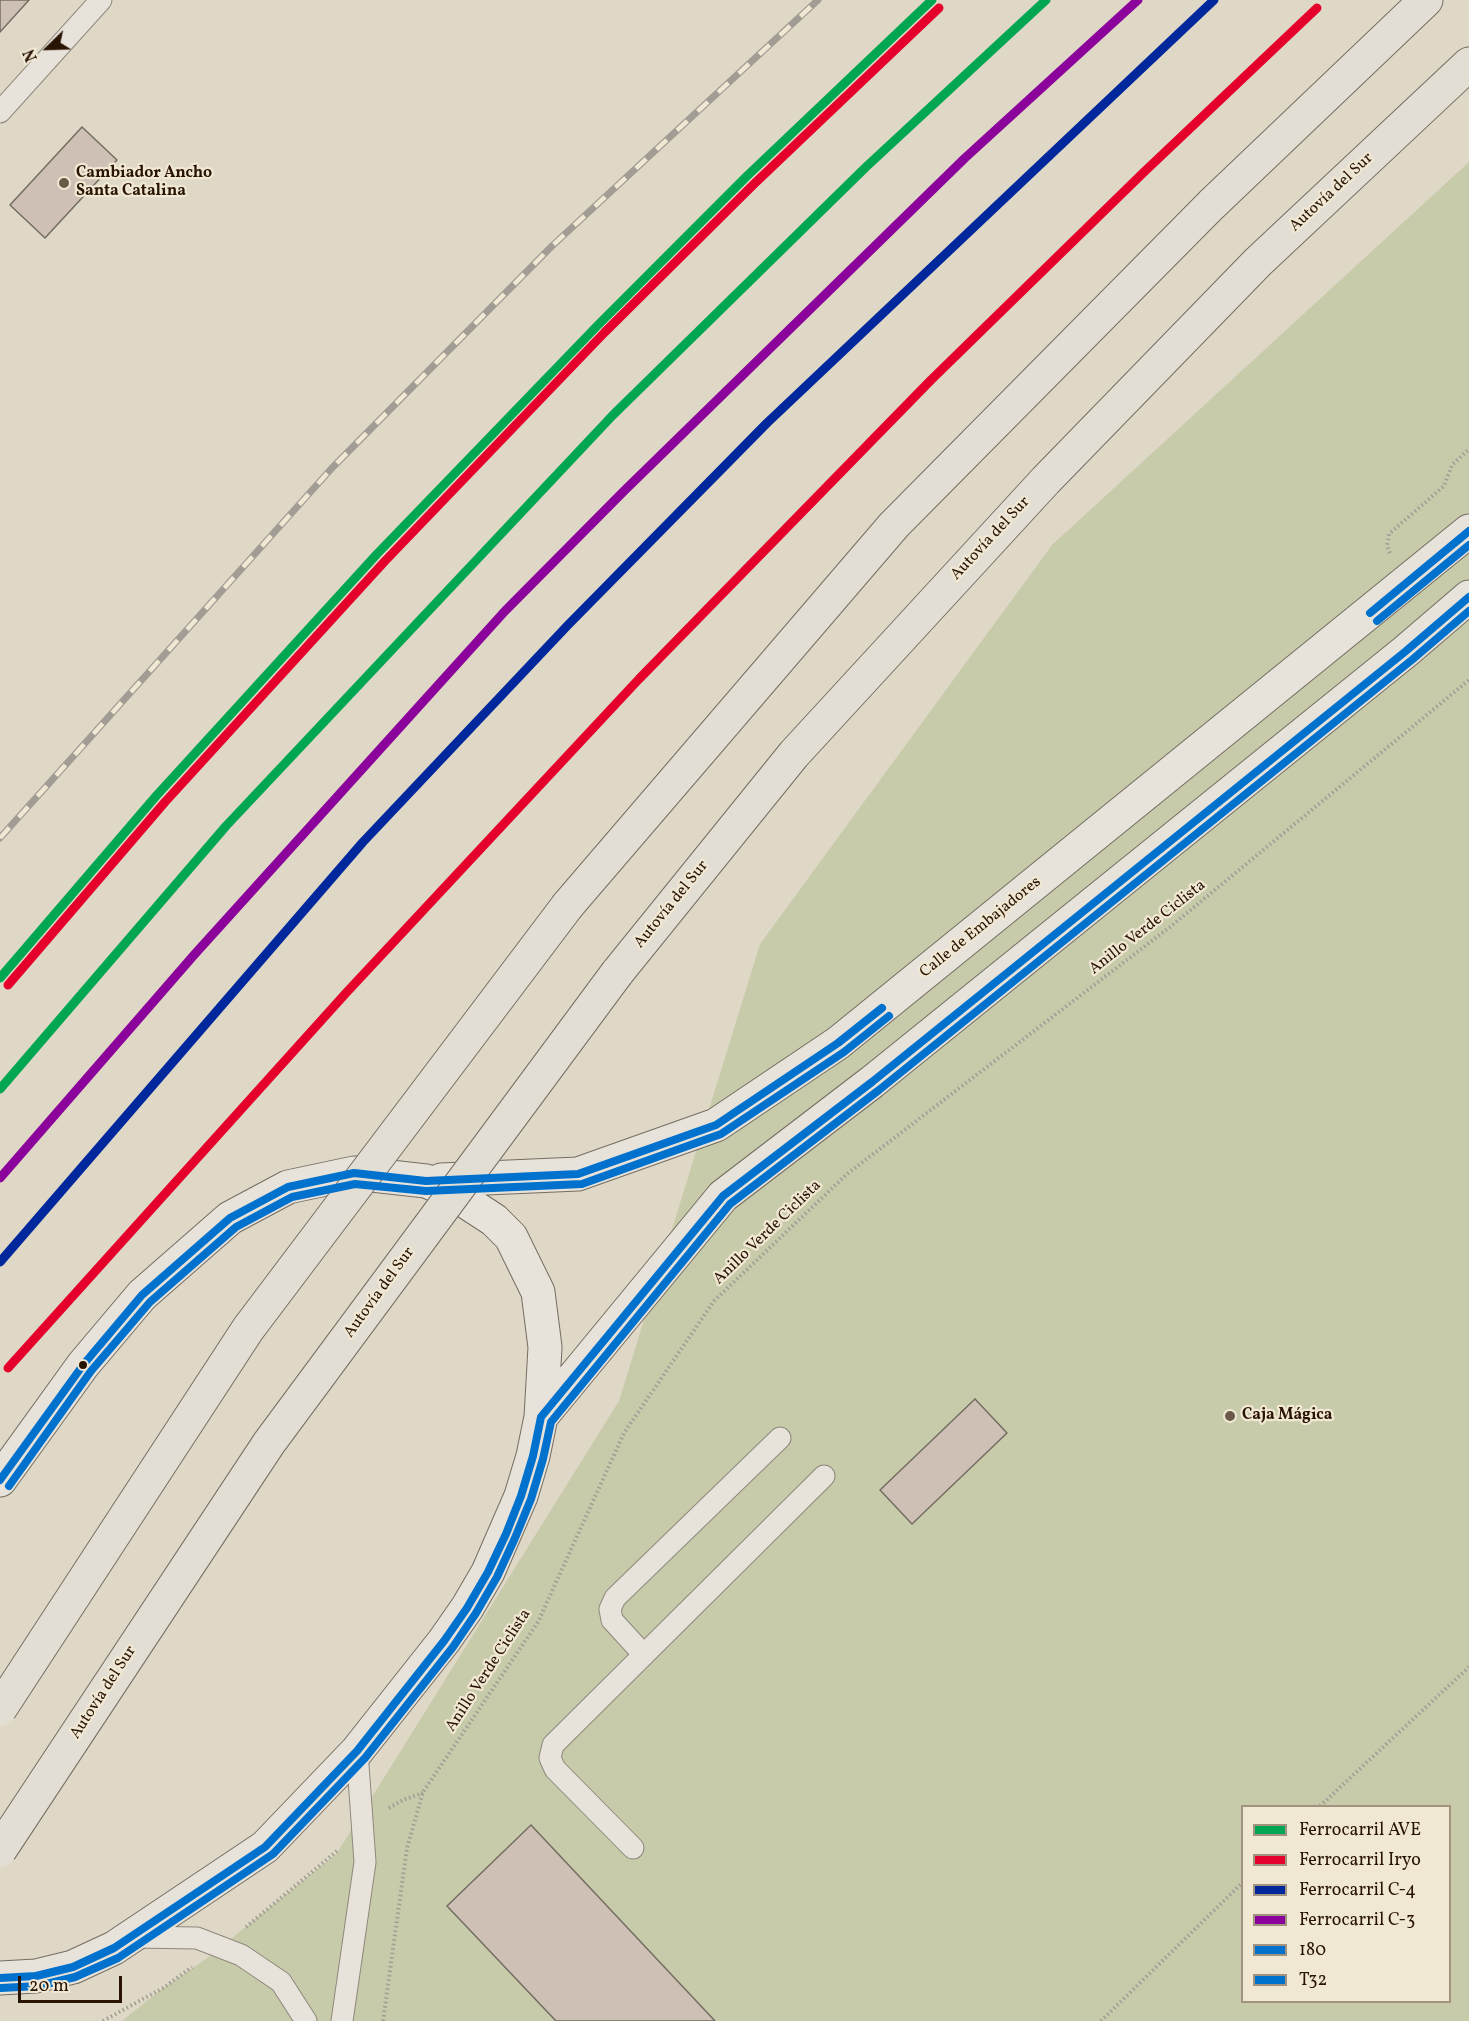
<!DOCTYPE html>
<html>
<head>
<meta charset="utf-8">
<style>
  body { margin:0 }
  #map { position:relative; width:1469px; height:2021px; overflow:hidden; background:#dfd8c7; font-family:Vollkorn,serif }
  canvas { display:block }
  .legend { position:absolute; left:1241px; top:1805px; width:210px; height:198px; box-sizing:border-box; background:#f1e8d4; border:2px solid #a19380; margin:0; padding:8px 10px; list-style:none; font-size:18px; color:#291403 }
  .legend li { display:flex; align-items:center; gap:12px; height:30px }
  .legend b { width:30px; border:2px solid #a19380 }
  .north { position:absolute; left:18px; top:18px; width:60px; height:60px; -webkit-text-stroke:4px #f1e8d4; paint-order:stroke; rotate:247deg; font-size:16px; font-weight:700; line-height:24px; text-align:center; color:#291403 }
  .north::after { content:''; display:block; margin:auto; width:21px; height:27px; background:#291403; clip-path:polygon(50% 0,100% 100%,50% 72%,0 100%) }
  .scale { position:absolute; left:18px; top:1976px; width:104px; height:27px; box-sizing:border-box; border:3px solid #291403; border-top:0; padding-left:8px; font-size:18px; line-height:21px; white-space:nowrap; color:#291403; -webkit-text-stroke:4px #f1e8d4; paint-order:stroke }
</style>
</head>
<body>
<div id="map">
<canvas width="1469" height="2021"></canvas>
<ul class="legend">
<li><b style="height:8px;background:#00a651"></b>Ferrocarril AVE</li>
<li><b style="height:8px;background:#e4002b"></b>Ferrocarril Iryo</li>
<li><b style="height:8px;background:#00289c"></b>Ferrocarril C-4</li>
<li><b style="height:8px;background:#8b039b"></b>Ferrocarril C-3</li>
<li><b style="height:8px;background:#0072ce"></b>180</li>
<li><b style="height:8px;background:#0072ce"></b>T32</li>
</ul>
<div class="north">N</div>
<div class="scale">20 m</div>
</div>
<script>
const ctx = document.querySelector('canvas').getContext('2d');
ctx.lineJoin = 'round';
function paint(path, color) { ctx.fillStyle = color; ctx.fill(path, 'evenodd'); }
const poly = rows => new Path2D(rows.map(r => 'M' + r).join(''));
function stroke(path, color, width, dash) { ctx.strokeStyle = color; ctx.lineWidth = width; ctx.lineCap = dash ? 'butt' : 'round'; ctx.setLineDash(dash || []); ctx.stroke(path); }
function label(font, color, halo, rows, align = 'center') {
  ctx.font = font + ' Vollkorn,serif'; ctx.lineWidth = 4.5; ctx.setLineDash([]); ctx.textBaseline = 'middle'; ctx.strokeStyle = halo; ctx.fillStyle = color; for (const [text, x, y, turn = 0] of rows) {
    ctx.save(); ctx.translate(x, y); ctx.rotate((+turn || 0) * Math.PI / 180); ctx.textAlign = isNaN(turn) ? turn : align; if (halo) ctx.strokeText(text, 0, 0); ctx.fillText(text, 0, 0); ctx.restore();
  }
}
paint(poly([
  [1469,162,1469,2021,122,2021,163,1988,206,1959,337,1853,619,1401,760,944,1052,545],
  [1242,1806,1450,1806,1450,2002,1242,2002]
]), '#c7cbaa');
const building = poly([
  [0,0,29,0,0,32,0,0],
  [82,127,117,160,45,238,10,205,82,127],
  [975,1399,1007,1433,912,1524,880,1490,975,1399],
  [531,1825,715,2021,556,2021,447,1906,531,1825]
]);
paint(building, '#cec0b5');
stroke(building, '#746d62', 1.5);
const lane = poly([
  [0,112,101,0],
  [644,1655,612,1620,610,1609,615,1598,780,1438],
  [633,1848,555,1769,550,1758,553,1745,824,1476],
  [133,1937,197,1938,241,1955,281,1982,306,2021],
  [342,2021,365,1862,357,1751]
]);
const secondary = poly([
  [441,1180,578,1174,716,1125,838,1043,1469,531],
  [541,1417,723,1196,872,1082,1406,651,1469,597],
  [0,1480,83,1365,142,1295,230,1218,288,1187,354,1173,426,1181,451,1192,494,1220,511,1237,538,1292,545,1347,541,1417,533,1456,521,1496,488,1572,467,1608,444,1641,357,1751,265,1847,114,1948,73,1967,36,1976,0,1978]
]);
const highway = poly([
  [568,905,894,525,1211,205,1426,0],
  [617,973,794,754,1046,480,1258,262,1469,64]
]);
stroke(lane, '#8e887c', 23);
stroke(secondary, '#746d62', 35);
stroke(highway, '#746d62', 35);
stroke(poly([
  [1390,553,1387,546,1389,534,1444,486,1452,465,1469,449],
  [1320,1806,1469,1667],
  [389,1808,403,1800,423,1793],
  [246,1927,337,1851],
  [103,2021,163,1988,192,1967],
  [383,2021,407,1848,423,1792,538,1622,624,1433,714,1301,847,1174,1170,927,1469,680],
  [1101,2021,1242,1883]
]), '#a19c94', 4, [1.5, 3]);
stroke(lane, '#e7e2da', 21);
stroke(secondary, '#e7e2da', 33);
stroke(highway, '#e2ded4', 33);
const rail = poly([
  [0,838,332,468,552,246,818,0]
]);
stroke(rail, '#a19c94', 7);
stroke(rail, '#f1e8d4', 4.5, [14]);
const highwayBridge = poly([
  [0,1709,248,1329,568,905],
  [0,1850,269,1443,617,973]
]);
stroke(highwayBridge, '#746d62', 35, []);
stroke(highwayBridge, '#e2ded4', 33);
stroke(poly([
  [1370,613,1469,531],
  [0,1480,83,1365,142,1295,230,1218,288,1187,354,1173,426,1181,578,1174,716,1125,838,1043,882,1008],
  [0,1978,36,1976,73,1967,114,1948,265,1847,357,1751,444,1641,467,1608,488,1572,506,1534,521,1496,533,1456,541,1417,723,1196,872,1082,1406,651,1469,597]
]), '#0072ce', 8);
stroke(poly([
  [1377,621,1469,545],
  [9,1486,91,1371,150,1302,236,1227,292,1197,355,1184,426,1191,582,1184,721,1134,844,1052,889,1016],
  [1,1988,38,1986,75,1977,118,1958,273,1854,365,1758,453,1647,476,1613,497,1577,515,1538,531,1499,543,1459,551,1422,730,1204,879,1090,1413,659,1469,611]
]), '#0072ce', 8);
stroke(poly([
  [0,978,157,795,377,554,598,325,747,176,932,0],
  [0,1089,226,826,613,415,866,167,1046,0]
]), '#00a651', 9);
stroke(poly([
  [8,985,165,802,385,561,605,332,754,184,939,8],
  [8,1368,346,993,639,679,931,380,1143,173,1317,8]
]), '#e4002b', 9);
stroke(poly([
  [0,1262,363,842,568,625,767,423,1214,0]
]), '#00289c', 9);
stroke(poly([
  [0,1178,194,955,505,611,624,491,965,158,1138,0]
]), '#8b039b', 9);
for (const [x, y, r, color] of [
  [64,183,6,"#695948"],
  [83,1365,5,"#291403"],
  [1230,1416,6,"#695948"]
]) { const dot = new Path2D(); dot.arc(x, y, r, 0, 2 * Math.PI); ctx.fillStyle = color; ctx.fill(dot); stroke(dot, '#f1e8d4', 2); }
label('bold 16px', '#291403', '#f1e8d4', [
  ["Cambiador Ancho",76,174],
  ["Santa Catalina",76,192],
  ["Caja Mágica",1242,1416]
], 'left');
label('16px', '#291403', '#f1e8d4', [
  ["Autovía del Sur",1332,193,-43],
  ["Autovía del Sur",991,539,-47],
  ["Autovía del Sur",672,905,-51],
  ["Calle de Embajadores",981,928,-39],
  ["Anillo Verde Ciclista",1148,928,-38],
  ["Anillo Verde Ciclista",768,1233,-44],
  ["Autovía del Sur",380,1293,-54],
  ["Anillo Verde Ciclista",489,1671,-57],
  ["Autovía del Sur",104,1693,-57]
]);
</script>
</body>
</html>
